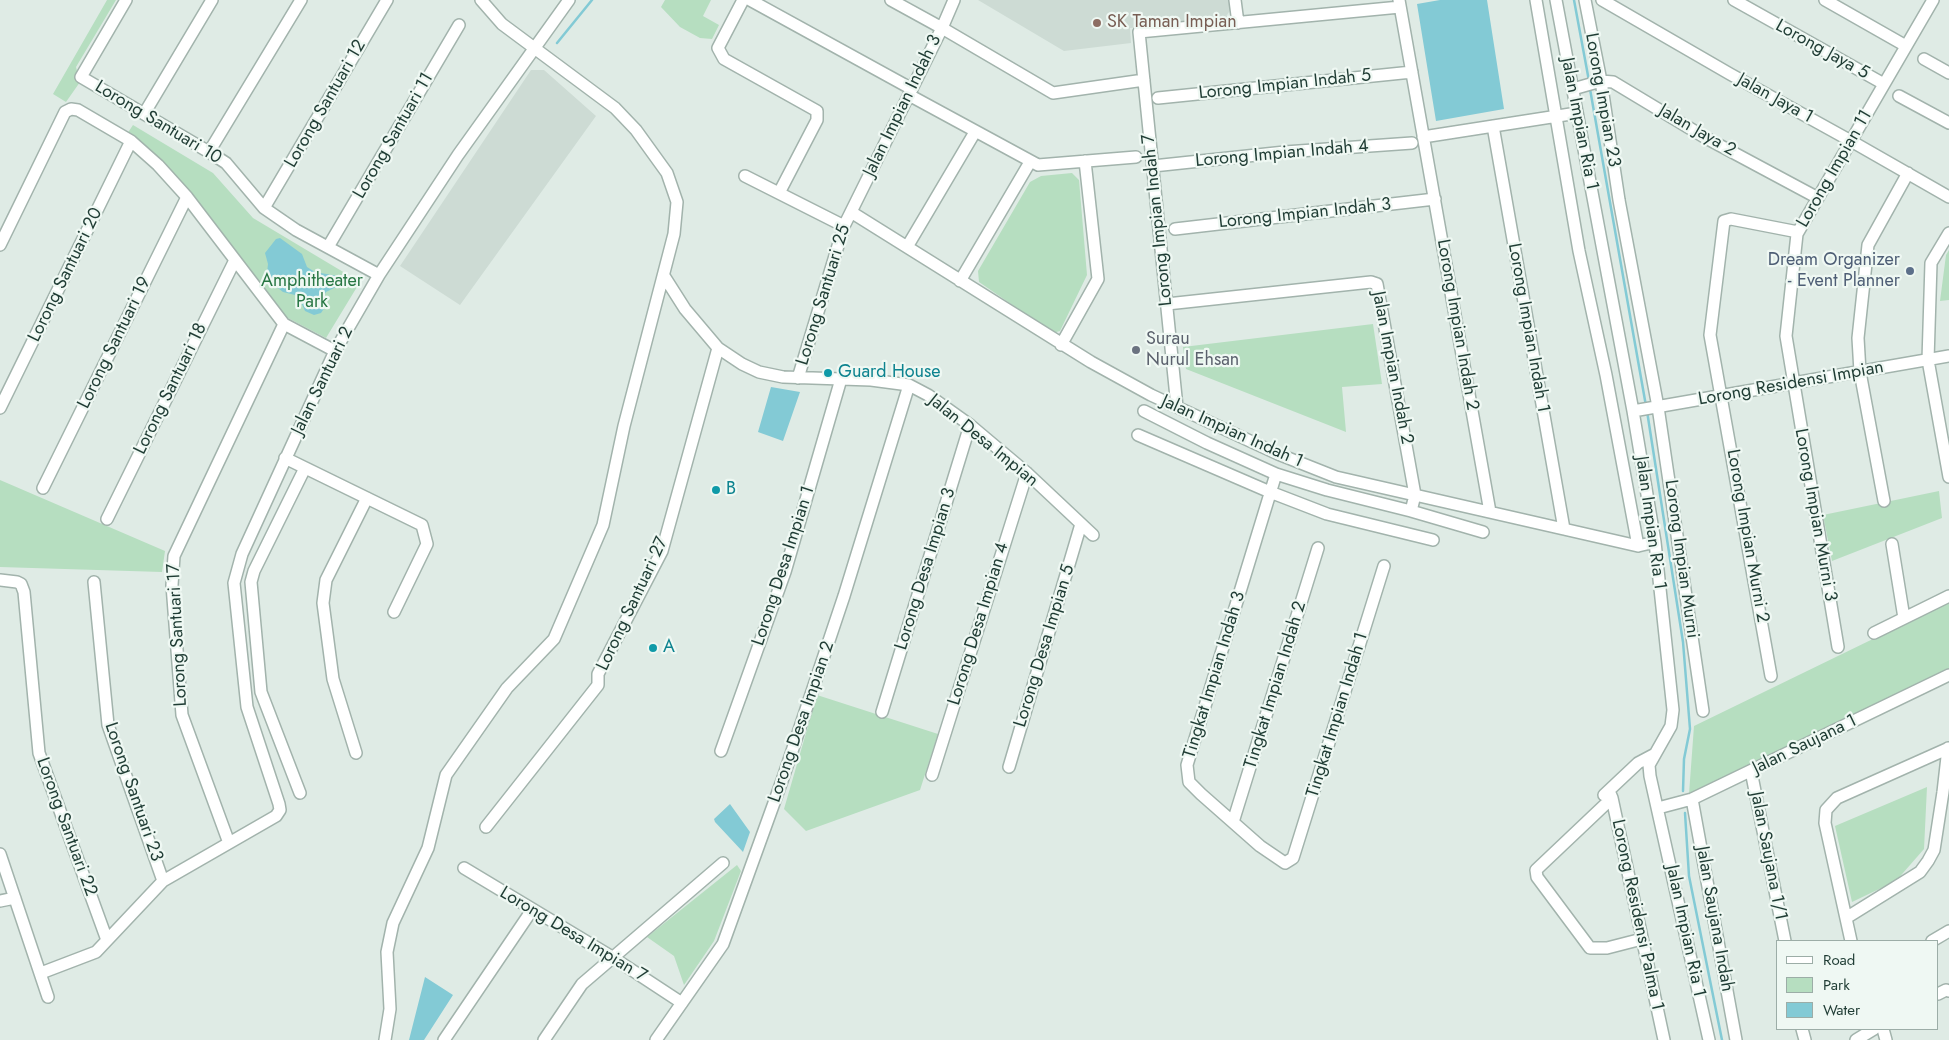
<!DOCTYPE html>
<html>
<head>
<meta charset="utf-8">
<style>
  body { margin:0 }
  #map { position:relative; width:1949px; height:1040px; overflow:hidden; background:#dfebe5; font-family:Jost,sans-serif }
  canvas { display:block }
  .legend { position:absolute; left:1776px; top:940px; width:162px; height:90px; box-sizing:border-box; background:#eff8f3; border:1px solid #9cada7; margin:0; padding:6px 9px; list-style:none; font-size:15px; color:#1f3c34 }
  .legend li { display:flex; align-items:center; gap:10px; height:25px }
  .legend b { width:25px; border:1px solid #9cada7 }
</style>
</head>
<body>
<div id="map">
<canvas width="1949" height="1040"></canvas>
<ul class="legend">
<li><b style="height:6px;background:#fff"></b>Road</li>
<li><b style="height:14px;background:#b6dec0"></b>Park</li>
<li><b style="height:14px;background:#83cad5"></b>Water</li>
</ul>
</div>
<script>
const ctx = document.querySelector('canvas').getContext('2d');
ctx.lineJoin = 'round';
function paint(path, color) { ctx.fillStyle = color; ctx.fill(path, 'evenodd'); }
const poly = rows => new Path2D(rows.map(r => 'M' + r).join(''));
function stroke(path, color, width, dash) { ctx.strokeStyle = color; ctx.lineWidth = width; ctx.lineCap = dash ? 'butt' : 'round'; ctx.setLineDash(dash || []); ctx.stroke(path); }
function label(font, color, halo, rows, align = 'center') {
  ctx.font = font + ' Jost,sans-serif'; ctx.lineWidth = 4.5; ctx.setLineDash([]); ctx.textBaseline = 'middle'; ctx.strokeStyle = halo; ctx.fillStyle = color; for (const [text, x, y, turn = 0] of rows) {
    ctx.save(); ctx.translate(x, y); ctx.rotate((+turn || 0) * Math.PI / 180); ctx.textAlign = isNaN(turn) ? turn : align; if (halo) ctx.strokeText(text, 0, 0); ctx.fillText(text, 0, 0); ctx.restore();
  }
}
paint(poly([
  [978,0,1230,0,1231,9,1225,18,1130,28,1131,43,1064,51],
  [531,70,544,70,596,116,460,305,400,266]
]), '#cddbd4');
paint(poly([
  [107,0,116,0,76,67,80,82,66,102,53,94],
  [665,0,711,0,703,16,719,25,712,39,700,38,680,27,661,7],
  [133,125,213,173,253,218,360,282,326,338,286,317,183,186,127,134],
  [1072,173,1079,180,1087,275,1060,331,1053,333,979,282,978,271,1030,182,1041,176],
  [1949,250,1949,300,1940,301,1946,255],
  [1373,324,1382,384,1342,387,1346,432,1186,369,1183,347],
  [0,480,165,551,162,572,0,567],
  [1939,491,1942,518,1832,561,1823,515],
  [1949,602,1949,672,1689,794,1694,726],
  [817,695,938,734,920,790,806,831,784,809],
  [1927,787,1924,849,1896,881,1852,902,1835,826],
  [737,865,741,871,714,941,684,985,674,956,647,937]
]), '#b6dec0');
paint(poly([
  [1440,0,1487,0,1504,109,1436,121,1417,4],
  [280,238,302,254,307,267,315,272,338,276,340,285,326,292,323,297,325,307,321,313,314,315,305,311,301,302,295,295,283,292,273,284,267,273,268,264,265,253,276,239],
  [771,387,800,392,783,441,758,432],
  [730,804,750,832,743,852,715,822,714,819],
  [425,977,453,995,424,1040,409,1040]
]), '#83cad5');
stroke(poly([
  [1574,0,1589,81],
  [557,43,592,0],
  [1590,89,1646,406],
  [1647,411,1683,642,1690,729,1684,759,1683,791],
  [1685,813,1689,876,1722,1040]
]), '#83cad5', 2.5);
const minor = poly([
  [126,0,81,77,209,152,226,163,264,208,296,230,379,275],
  [743,0,718,48,724,59,817,111,817,120,779,193],
  [750,0,912,89],
  [891,0,942,28,1053,93,1144,80],
  [1235,0,1238,23],
  [1399,0,1490,512],
  [1536,0,1579,251,1606,375,1638,546],
  [1556,0,1633,411,1655,542,1673,710,1671,726,1649,765,1650,776,1709,1040],
  [1585,0,1601,81,1619,200,1658,407,1703,711],
  [1602,0,1730,74,1851,141,1949,197],
  [1734,0,1884,84],
  [1825,0,1906,46],
  [1924,59,1949,73],
  [1573,89,1601,81,1613,82,1706,138,1818,198],
  [909,95,1038,165,1136,157],
  [1899,96,1949,123],
  [1158,98,1412,72],
  [144,114,212,0],
  [1493,126,1564,529],
  [1423,137,1577,113],
  [209,152,301,0],
  [1153,166,1285,152,1412,143],
  [745,176,844,226],
  [264,208,387,0],
  [851,212,1091,362,1151,395,1278,454,1336,477,1638,546,1655,542],
  [1175,229,1435,199],
  [1949,233,1931,263,1928,360,1949,477],
  [0,245,65,112,71,109,78,110,131,141,158,165,187,197,284,324,335,351],
  [328,247,459,25],
  [907,247,975,132],
  [664,276,685,309,718,348,742,364,759,372,783,377,871,380,909,385,928,395,970,425,1027,473,1093,535],
  [960,281,1030,162],
  [1167,304,1371,282,1377,284,1415,495,1411,511],
  [1061,345,1098,279,1085,161],
  [798,378,844,226,942,28,954,0],
  [1177,407,1139,32,1400,7],
  [0,408,131,141],
  [1144,411,1207,443,1276,474,1327,490,1411,511,1483,532],
  [1633,411,1949,356],
  [1138,435,1270,492,1327,514,1433,540],
  [285,458,422,525,427,544,394,612],
  [1276,474,1187,765,1189,782,1201,794,1260,846,1285,863,1293,858,1384,566],
  [43,488,187,197],
  [1884,501,1860,372,1858,338,1868,245,1908,173],
  [107,519,235,260],
  [1892,544,1904,618],
  [0,580,17,582,21,584,24,592,39,753,107,940],
  [94,582,108,725,163,881],
  [1874,633,1949,596],
  [1838,647,1786,336,1797,234,1933,0],
  [1771,676,1710,335,1724,221,1731,219,1798,232],
  [882,712,970,425],
  [721,751,785,572,841,379],
  [356,753,333,679,323,603,326,580,367,498],
  [1009,767,1081,524],
  [1751,771,1785,941],
  [932,775,1027,473],
  [1609,791,1612,798,1664,1040],
  [300,793,261,692,251,582,254,571,305,468],
  [1604,795,1638,763,1655,754],
  [1612,798,1536,870,1537,877,1590,948,1607,948,1642,939],
  [1692,799,1736,1040],
  [1658,808,1692,799,1949,675],
  [1233,822,1318,548],
  [486,827,598,685,598,674,662,551,718,348],
  [229,843,182,715,172,585,174,556,284,324],
  [0,854,48,997],
  [464,868,612,957,682,1003],
  [0,901,15,898],
  [1846,918,1920,872,1928,861,1934,850,1943,792,1948,748],
  [1851,941,1825,823,1826,810,1837,798,1949,748],
  [1932,941,1949,931],
  [41,973,96,952,163,881,276,816,280,810,279,804,247,707,234,583,242,554,335,351,379,275,458,155,569,0],
  [1938,994,1946,990,1949,991],
  [1802,1029,1805,1040],
  [1883,1029,1886,1040],
  [385,1040,390,1009,387,952,393,923,428,848,446,775,507,688,554,639,603,525,624,426,674,234,677,202,667,173,636,130,615,108,502,24,481,0],
  [444,1040,532,910],
  [544,1040,582,984,723,863],
  [656,1040,723,944,783,778,844,596,909,385],
  [1856,1040,1874,1029]
]);
stroke(minor, '#a2b3ac', 14);
stroke(minor, '#fff', 11);
for (const [x, y, r, color] of [
  [1097,23,5,"#8d6e63"],
  [1910,271,5,"#5c6f8a"],
  [1136,350,5,"#6b7280"],
  [828,373,5,"#0f9aa8"],
  [716,490,5,"#0f9aa8"],
  [653,648,5,"#0f9aa8"]
]) { const dot = new Path2D(); dot.arc(x, y, r, 0, 2 * Math.PI); ctx.fillStyle = color; ctx.fill(dot); stroke(dot, '#eff8f3', 2); }
label('18px', '#785e54', '#eff8f3', [
  ["SK Taman Impian",1107,23]
], 'left');
label('18px', '#1f3c34', '#eff8f3', [
  ["Lorong Jaya 5",1822,50,29],
  ["Lorong Impian Indah 5",1285,85,-6],
  ["Jalan Jaya 1",1775,99,29],
  ["Lorong Impian 23",1602,100,80],
  ["Lorong Santuari 12",326,104,-60],
  ["Jalan Impian Indah 3",903,106,-64],
  ["Lorong Santuari 10",158,123,31],
  ["Jalan Impian Ria 1",1579,124,79],
  ["Jalan Jaya 2",1697,131,30],
  ["Lorong Santuari 11",394,136,-60],
  ["Lorong Impian Indah 4",1282,154,-5],
  ["Lorong Impian 11",1835,169,-60],
  ["Lorong Impian Indah 3",1305,214,-6],
  ["Lorong Impian Indah 7",1158,220,-96],
  ["Lorong Santuari 20",66,275,-64],
  ["Lorong Santuari 25",824,295,-73],
  ["Lorong Impian Indah 2",1457,325,80],
  ["Lorong Impian Indah 1",1528,328,80],
  ["Lorong Santuari 19",115,343,-64],
  ["Jalan Impian Indah 2",1392,368,79],
  ["Jalan Santuari 2",323,381,-64],
  ["Lorong Residensi Impian",1791,384,-10],
  ["Lorong Santuari 18",171,389,-64],
  ["Jalan Impian Indah 1",1232,432,24],
  ["Jalan Desa Impian",983,441,39],
  ["Lorong Impian Murni 3",1815,515,80],
  ["Jalan Impian Ria 1",1650,523,82],
  ["Lorong Impian Murni 2",1747,536,80],
  ["Lorong Impian Murni",1681,559,82],
  ["Lorong Desa Impian 1",784,566,-72],
  ["Lorong Desa Impian 3",926,569,-73],
  ["Lorong Santuari 27",633,604,-65],
  ["Lorong Desa Impian 4",979,624,-73],
  ["Lorong Santuari 17",178,635,-93],
  ["Lorong Desa Impian 5",1045,646,-73],
  ["Tingkat Impian Indah 3",1215,675,-73],
  ["Tingkat Impian Indah 2",1276,685,-73],
  ["Tingkat Impian Indah 1",1338,715,-73],
  ["Lorong Desa Impian 2",802,722,-71],
  ["Jalan Saujana 1",1805,745,-26],
  ["Lorong Santuari 23",133,792,71],
  ["Lorong Santuari 22",66,827,70],
  ["Jalan Saujana 1/1",1768,856,79],
  ["Lorong Residensi Palma 1",1637,915,78],
  ["Jalan Saujana Indah",1714,919,80],
  ["Jalan Impian Ria 1",1685,931,78],
  ["Lorong Desa Impian 7",573,935,31]
]);
label('18px', '#4e5e75', '#eff8f3', [
  ["Dream Organizer",1900,261],
  ["- Event Planner",1900,282]
], 'right');
label('18px', '#277643', '#eff8f3', [
  ["Amphitheater",312,282],
  ["Park",312,303]
]);
label('18px', '#5b616d', '#eff8f3', [
  ["Surau",1146,340],
  ["Nurul Ehsan",1146,361]
], 'left');
label('18px', '#0d838f', '#eff8f3', [
  ["Guard House",838,373],
  ["B",726,490],
  ["A",663,648]
], 'left');
</script>
</body>
</html>
